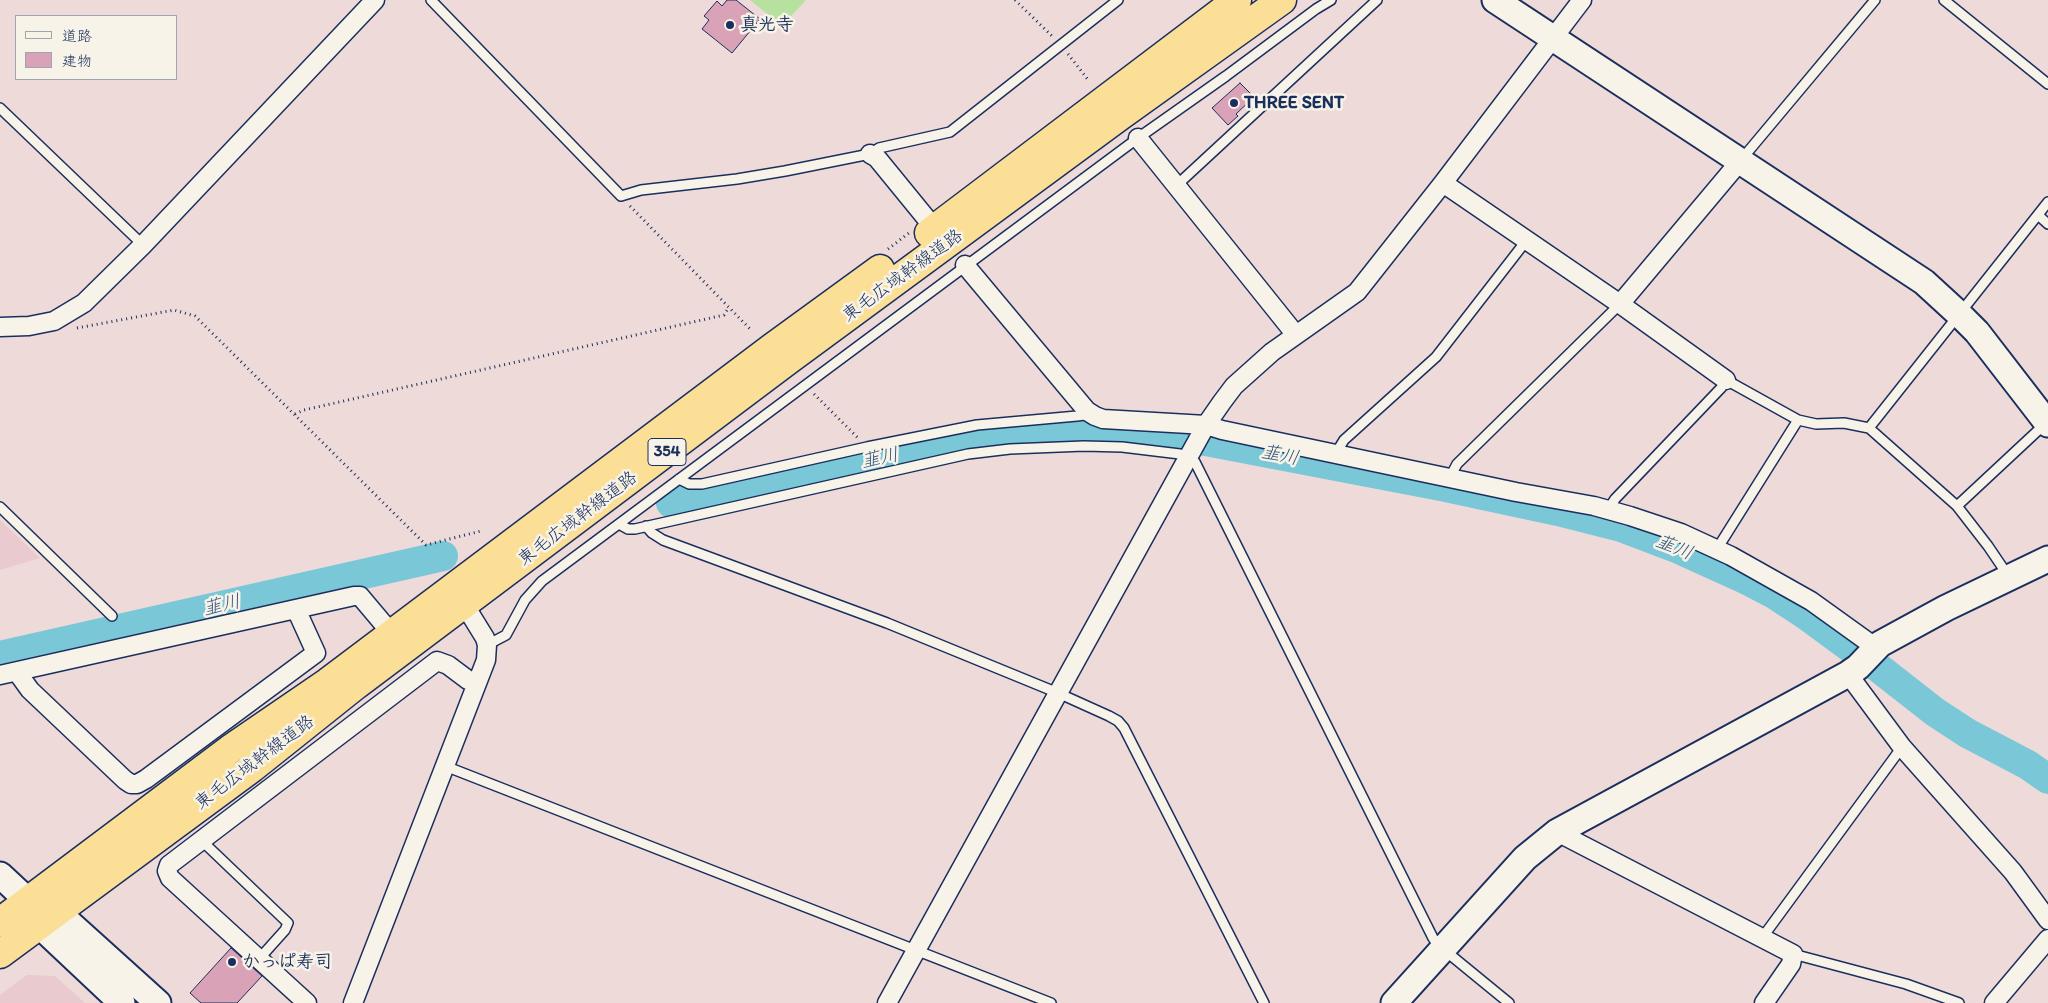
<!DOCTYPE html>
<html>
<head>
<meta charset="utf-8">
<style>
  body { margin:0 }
  #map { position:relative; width:2048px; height:1003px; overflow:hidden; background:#eedbd9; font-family:Itim,"Klee One",sans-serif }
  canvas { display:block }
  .legend { position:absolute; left:15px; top:15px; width:162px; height:65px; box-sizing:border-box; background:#f7f3e8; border:1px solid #9fa5b1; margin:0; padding:6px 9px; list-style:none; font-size:15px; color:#1b2f5e }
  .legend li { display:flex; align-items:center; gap:10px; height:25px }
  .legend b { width:25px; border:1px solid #9fa5b1 }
</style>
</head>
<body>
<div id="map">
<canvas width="2048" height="1003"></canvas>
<ul class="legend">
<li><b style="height:6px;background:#f7f3e8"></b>道路</li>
<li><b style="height:14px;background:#d9a2b7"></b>建物</li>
</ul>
</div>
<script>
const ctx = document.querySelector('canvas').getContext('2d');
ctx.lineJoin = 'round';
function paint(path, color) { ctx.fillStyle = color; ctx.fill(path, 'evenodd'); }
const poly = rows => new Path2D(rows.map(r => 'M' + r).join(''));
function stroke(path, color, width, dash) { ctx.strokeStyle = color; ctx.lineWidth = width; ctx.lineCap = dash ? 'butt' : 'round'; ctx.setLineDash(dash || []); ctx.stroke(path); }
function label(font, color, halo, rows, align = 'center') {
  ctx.font = font + ' Itim,"Klee One",sans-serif'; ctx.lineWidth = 5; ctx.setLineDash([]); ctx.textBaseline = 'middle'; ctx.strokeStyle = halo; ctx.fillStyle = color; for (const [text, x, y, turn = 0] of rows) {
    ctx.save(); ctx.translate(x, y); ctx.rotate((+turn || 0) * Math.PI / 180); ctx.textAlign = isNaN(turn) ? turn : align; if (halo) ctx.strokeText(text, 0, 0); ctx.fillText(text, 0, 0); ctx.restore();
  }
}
paint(poly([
  [0,520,40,558,0,570],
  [27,975,55,976,85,1003,0,1003,0,995]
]), '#e8cacf');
paint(poly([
  [750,0,806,0,782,26]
]), '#b6e19e');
stroke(poly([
  [671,503,983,437,1018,433,1095,431,1177,437,1211,442,1441,486,1558,511,1621,527,1679,549,1743,578,1774,594,1806,615,1859,654],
  [0,656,443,556],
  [1871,662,1935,712,1967,733,2028,765,2048,779]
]), '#79c7d7', 30);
const building = poly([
  [727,0,736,0,760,19,732,53,702,29,709,20,704,16,717,1,722,6,727,0],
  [1240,83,1254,97,1236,114,1238,116,1228,125,1212,108,1240,83],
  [231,948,262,976,237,1003,201,1003,190,993,231,948]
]);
paint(building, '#d9a2b7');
stroke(building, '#1b2f5e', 1);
const lane = poly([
  [431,0,621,196,641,190,737,179,785,171,870,154,879,148,950,132,1118,0],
  [1944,0,2048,84],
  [0,108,143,245],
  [1741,160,1875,0],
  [1177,185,1377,0],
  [2038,215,2048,224],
  [1869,428,2048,202],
  [1336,453,1344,440,1436,357,1526,241],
  [1450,477,1457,464,1620,304],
  [679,479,689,484,702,484,867,447,977,425,1077,416,1084,415,1087,411],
  [1957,506,2045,424],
  [0,507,112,616],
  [1608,510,1615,499,1721,388,1726,380,1798,420,1816,424,1844,423,1869,428,1957,506,1988,546,2009,577],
  [619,524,628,529,635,529,968,454,1010,449,1084,446,1122,447,1180,454,1189,457,1195,462,1433,938,1437,944,1509,1003],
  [646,526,652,533,663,540,887,623,1058,693,1109,716,1118,721,1124,728,1264,1003],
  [1717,549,1798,420],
  [487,645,506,635,525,600,542,581,1138,138,1226,76,1316,9,1331,0],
  [445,766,1051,1003],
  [201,840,288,923,285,930,259,959],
  [1762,938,1902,747],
  [1793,954,1906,984,1959,1003]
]);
const street = poly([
  [1138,138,1296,335],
  [870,154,877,158,935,229],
  [1443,183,1620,304,1726,380],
  [965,265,1087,411,1095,416,1103,419,1206,425,1222,430,1516,492,1594,506,1630,516,1681,533,1731,556,1811,601,1875,647],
  [1620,304,1741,160],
  [0,327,29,326,54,321,84,303,143,245,375,0],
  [17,672,30,690,125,780,131,784,137,784,146,779,316,653,296,609],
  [1848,674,1902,747,2013,872,2048,920],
  [0,675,354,596,360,596,392,634],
  [1557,832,1793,954,1791,964,1764,1003],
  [307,1003,170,878,167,871,169,865,437,661,448,665,468,680,477,683],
  [353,1003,486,660,487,645,485,638,464,604],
  [887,1003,1206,425,1222,402,1234,386,1272,352,1357,292,1443,183,1582,0],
  [1994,1003,2048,939]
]);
const secondary = poly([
  [1495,0,1924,282,1960,315,1977,332,2048,424],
  [0,875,28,901,38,924,122,1003],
  [40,905,56,911,158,1003],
  [1394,1003,1525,858,1557,832,1848,674,1858,667,1880,644,1946,608,2048,559]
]);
const highway = poly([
  [929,233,1237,0],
  [0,922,233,747,328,682,773,347,880,269],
  [0,954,252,768,356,685,787,361,1120,116,1282,0]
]);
stroke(lane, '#1b2f5e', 12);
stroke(street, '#1b2f5e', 21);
stroke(secondary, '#1b2f5e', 29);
stroke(highway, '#1b2f5e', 31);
stroke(poly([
  [1015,0,1052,36],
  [1068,54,1089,81],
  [630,206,752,331],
  [888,249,909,233],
  [77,328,174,310,195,316,426,545,481,531],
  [814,394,858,438],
  [295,414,304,410,724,315,729,307]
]), '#1b2f5e', 3, [1, 4]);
stroke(lane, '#f7f3e8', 9);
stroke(street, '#f7f3e8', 18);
stroke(secondary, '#f7f3e8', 25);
stroke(highway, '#fbdf96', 28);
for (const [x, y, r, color] of [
  [730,25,5,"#1b2f5e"],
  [1234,103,5,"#1b2f5e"],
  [232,962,5,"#1b2f5e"]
]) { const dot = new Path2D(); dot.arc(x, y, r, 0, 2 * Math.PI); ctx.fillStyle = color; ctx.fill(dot); stroke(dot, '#f7f3e8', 2); }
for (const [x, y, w] of [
  [667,452,38]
]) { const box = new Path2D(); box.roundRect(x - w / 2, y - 13.5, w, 27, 4); ctx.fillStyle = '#f7f3e8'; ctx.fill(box); stroke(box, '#1b2f5e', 1); }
label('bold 16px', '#1b2f5e', null, [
  ["354",667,452]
]);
label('bold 18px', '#1b2f5e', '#f7f3e8', [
  ["真光寺",740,25],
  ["THREE SENT",1244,103],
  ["かっぱ寿司",242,962]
], 'left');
label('18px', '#1b2f5e', '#f7f3e8', [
  ["東毛広域幹線道路",903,276,-36],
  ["東毛広域幹線道路",578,519,-37],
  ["東毛広域幹線道路",255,763,-37]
]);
label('italic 19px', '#32557c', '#f7f3e8', [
  ["韮川",1280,456,11],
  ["韮川",880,459,-12],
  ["韮川",1674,548,22],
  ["韮川",222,606,-13]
]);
</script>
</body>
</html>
